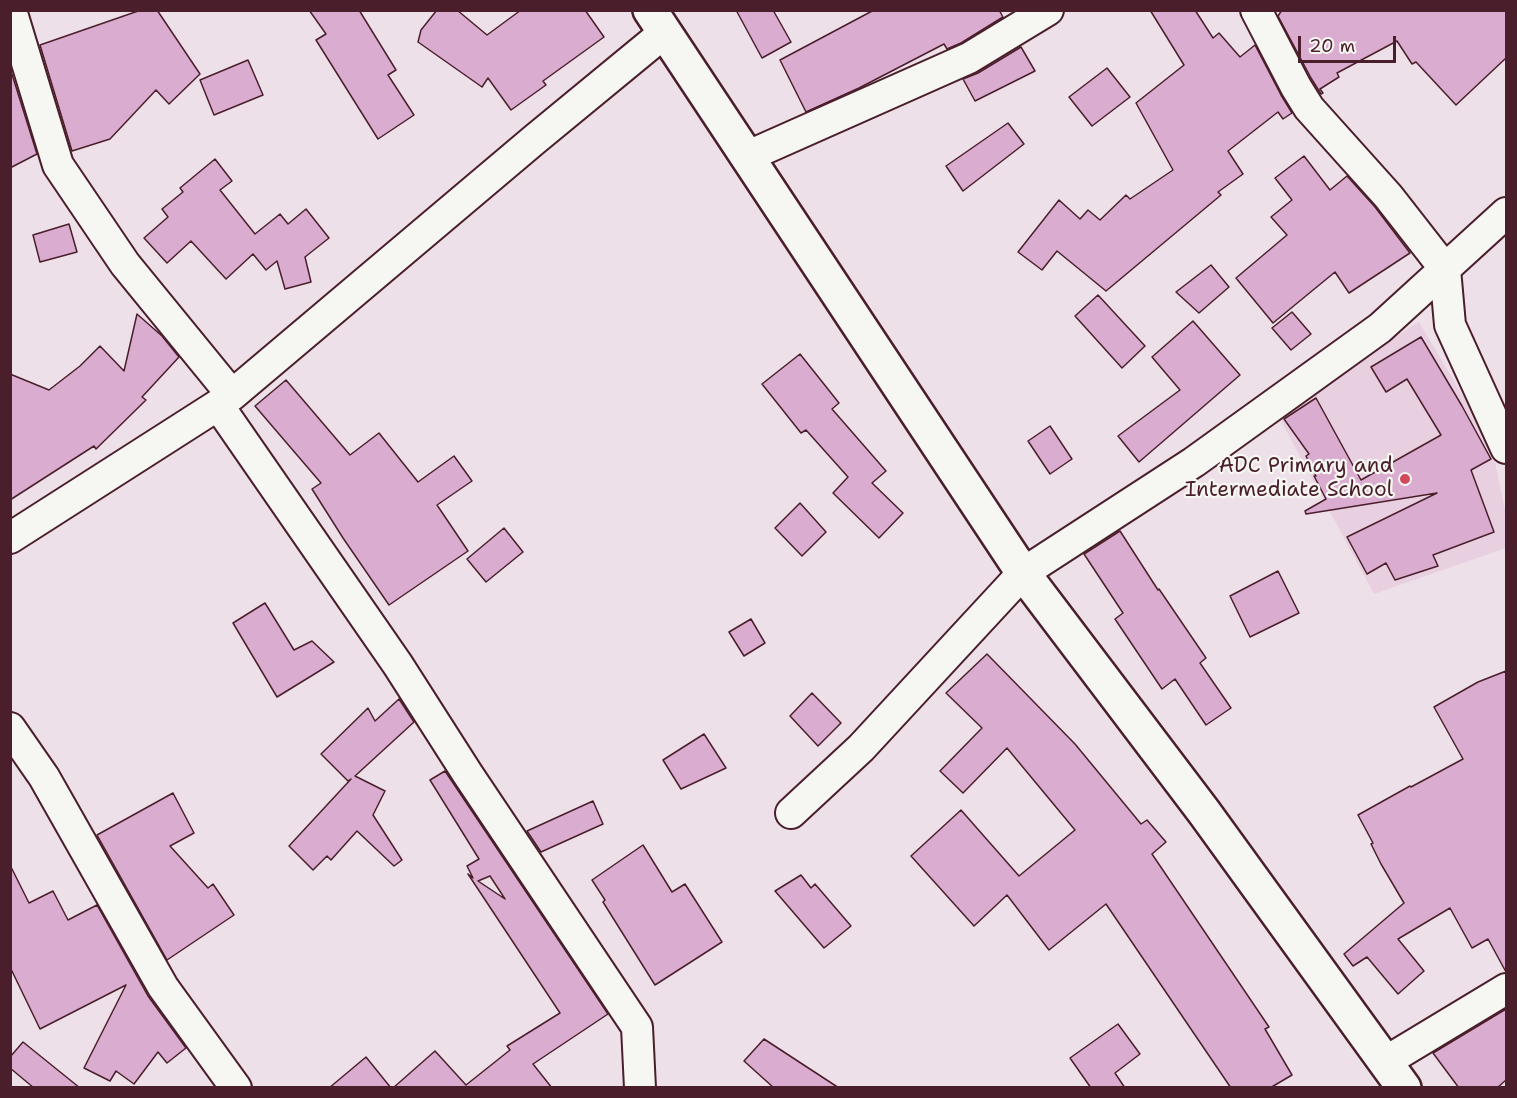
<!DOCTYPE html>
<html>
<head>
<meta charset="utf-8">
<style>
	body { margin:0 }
	#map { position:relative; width:1517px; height:1098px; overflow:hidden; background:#eee0e8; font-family:"Shantell Sans",sans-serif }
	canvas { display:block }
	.frame { position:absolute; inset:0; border:12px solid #4a1f2b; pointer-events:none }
	.scale { position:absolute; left:1298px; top:36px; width:98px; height:27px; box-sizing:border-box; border:3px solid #4a1f2b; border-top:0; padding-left:8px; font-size:18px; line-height:21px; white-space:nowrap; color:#4a1f2b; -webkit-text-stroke:4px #f6f6f2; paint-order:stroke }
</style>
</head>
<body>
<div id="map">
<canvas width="1517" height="1098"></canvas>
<div class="frame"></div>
<div class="scale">20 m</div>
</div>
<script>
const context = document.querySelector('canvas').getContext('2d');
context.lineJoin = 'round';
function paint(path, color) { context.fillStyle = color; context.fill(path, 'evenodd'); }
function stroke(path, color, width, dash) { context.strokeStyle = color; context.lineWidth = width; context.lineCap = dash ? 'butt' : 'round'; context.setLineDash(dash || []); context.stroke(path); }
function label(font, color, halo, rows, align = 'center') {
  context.font = font + ' "Shantell Sans",sans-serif'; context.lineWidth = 4.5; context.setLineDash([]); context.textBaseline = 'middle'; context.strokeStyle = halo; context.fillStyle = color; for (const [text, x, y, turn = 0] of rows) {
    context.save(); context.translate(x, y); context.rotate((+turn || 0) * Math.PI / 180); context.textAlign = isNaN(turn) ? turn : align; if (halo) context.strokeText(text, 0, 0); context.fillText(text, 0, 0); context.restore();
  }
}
const built = new Path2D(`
	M1419,322L1491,443L1506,515V548L1374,594L1275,410Z`);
const building = new Path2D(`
	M141,10H157L200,74L169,104L156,90L110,139L72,151L40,45Z
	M309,10H359L396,70L388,75L414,115L378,139L316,40L326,34Z
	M437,10H457L487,35L521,10H585L604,37L543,81L546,85L511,110L488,78L482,87L418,42L421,30Z
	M736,10H773L791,42L762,58Z
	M874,10H999L1003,17L961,43L947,49L944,44L859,88L806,112L780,60Z
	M1150,10H1195L1213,38L1219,33L1240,57L1255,45L1281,95L1292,113L1283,119L1278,112L1228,151L1243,174L1218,192L1221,195L1106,291L1057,251L1042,270L1018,252L1059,200L1080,219L1088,210L1100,220L1126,195L1130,199L1173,170L1136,103L1184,65Z
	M1282,10H1506V58L1456,105L1416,62L1412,64L1397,41L1337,73L1339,77L1320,89L1323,93L1321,94L1311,78L1278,16Z
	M1021,47L1035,71L975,101L963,79L978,73Z
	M248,60L263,95L214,115L200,80Z
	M10,68L37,154L10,168Z
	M1107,68L1130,97L1092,126L1069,97Z
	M1008,123L1024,144L963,191L946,166Z
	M1304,156L1330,190L1347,176L1375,207L1410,253L1349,293L1335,272L1273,323L1236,278L1287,235L1271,217L1292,200L1275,178Z
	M215,159L232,181L220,190L255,234L280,214L288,224L306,209L329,238L305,257L311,282L285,289L277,261L266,270L253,254L226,279L191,241L167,263L144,238L168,217L162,209L183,192L180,188Z
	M69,224L77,252L40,262L33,235Z
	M1211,265L1229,287L1199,313L1176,292Z
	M1098,295L1145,346L1122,368L1075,316Z
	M1292,312L1311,334L1291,350L1272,328Z
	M137,314L162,336L179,357L142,397L146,400L96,449L94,446L10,500V374L49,390L80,366L100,346L124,371Z
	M1193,321L1240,375L1139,462L1118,436L1180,390L1152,357Z
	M1421,337L1462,406L1491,459L1471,470L1494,532L1433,555L1438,566L1395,580L1386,563L1367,574L1347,537L1437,493L1306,514L1305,511L1326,499L1314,476H1316L1306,456L1309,454L1284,419L1316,398L1361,480L1441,435L1407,379L1386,392L1371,367Z
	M800,354L839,403L832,409L886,471L872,483L903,513L879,538L833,493L848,477L806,430L801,433L762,384Z
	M286,380L350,455L379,433L418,482L454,456L472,481L437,505L468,551L389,605L343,538L312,489L321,483L255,406Z
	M1050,426L1072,459L1050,474L1028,441Z
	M800,503L826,532L802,556L775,528Z
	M504,528L523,552L486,582L467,559Z
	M1120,531L1158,590L1159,589L1206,658L1200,663L1231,708L1206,725L1175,679L1162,689L1115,619L1123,613L1084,554Z
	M1278,571L1299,613L1250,637L1230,596Z
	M265,603L294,650L312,641L334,662L277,697L233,623Z
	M751,619L765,643L744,656L729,632Z
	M987,654L1075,744L1141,824L1147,820L1166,842L1152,854L1269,1027L1265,1029L1292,1075L1270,1088H1231L1106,904L1049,950L1007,895L974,926L911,856L961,810L1019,876L1075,830L1007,748L963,793L940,771L982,728L946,693Z
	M1506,671V972L1488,939L1472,948L1450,908L1398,939L1424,971L1398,994L1367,957L1353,966L1344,954L1404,903L1381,864L1371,844L1373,843L1358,815L1410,786L1411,787L1463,759L1434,707L1478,682Z
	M812,693L841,723L818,746L790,716Z
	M399,699L414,722L355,776L385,791L373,815L402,860L394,866L357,831L331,860L327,856L313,870L289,846L351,779L348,781L321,754L368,708L375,721Z
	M704,734L726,768L681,789L663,760Z
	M445,771L608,1014L533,1064L552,1088H393L435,1051L466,1085L510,1050L507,1046L560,1013L468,874L473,878L467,866L479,859L430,780ZM490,876L505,899L478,881Z
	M173,793L194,833L170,846L208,888L213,884L234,915L167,960L97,835Z
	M593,801L603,824L541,852L527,831Z
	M643,845L672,892L685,884L722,942L655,985L603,902L605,900L592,880Z
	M10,865L29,903L53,891L68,920L97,905L148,996L186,1048L167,1063L158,1052L134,1084L116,1071L110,1081L84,1068L126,985L40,1029L10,967Z
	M801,875L811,888L815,884L851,926L824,948L775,891Z
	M1506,1009V1080L1497,1088H1459L1433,1053Z
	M1118,1024L1140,1054L1115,1073L1125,1088H1091L1070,1058Z
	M764,1039L839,1088H774L744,1061Z
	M23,1042L80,1088H34L10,1068V1057Z
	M366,1057L391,1088H329Z`);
const minor = new Path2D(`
	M11,10L58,165L125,264L232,395
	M1256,10L1296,87L1309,108L1388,196L1445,269L1450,325L1506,448
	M746,157L969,58L1048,10
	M218,405L398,665L467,773L637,1027L640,1088
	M10,538L218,405L232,395L534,140L664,33
	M10,728L44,777L163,987L236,1088
	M791,813L861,748L1023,573L1194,462L1380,328L1506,213
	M1385,1062L1506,989`);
const secondary = new Path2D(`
	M650,10L1023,573L1204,812L1404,1088`);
const markers = [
	[1405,479,6,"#d1495b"]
];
const poiNames = [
	["ADC Primary and",1393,467],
	["Intermediate School",1393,491]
];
paint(built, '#e8d0e0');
paint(building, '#daaccf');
stroke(building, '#4a1f2b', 1.5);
stroke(minor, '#4a1f2b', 34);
stroke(secondary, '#4a1f2b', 38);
stroke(minor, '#f6f6f2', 30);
stroke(secondary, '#f6f6f2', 33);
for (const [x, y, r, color] of markers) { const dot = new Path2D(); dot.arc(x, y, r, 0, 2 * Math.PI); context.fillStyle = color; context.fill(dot); stroke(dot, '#f6f6f2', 2); }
label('21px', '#4a1f2b', '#f6f6f2', poiNames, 'right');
</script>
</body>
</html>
